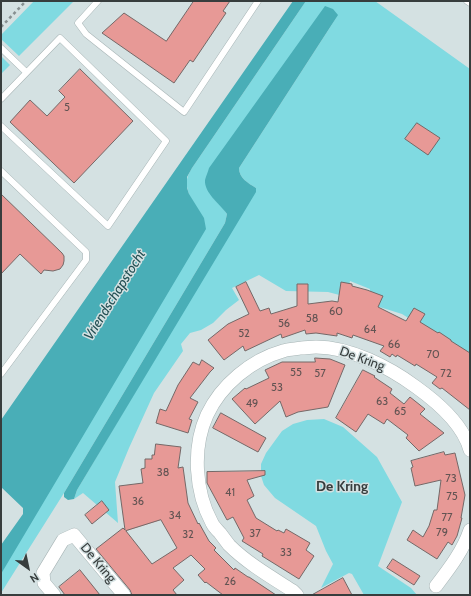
<!DOCTYPE html>
<html>
<head>
<meta charset="utf-8">
<style>
	body { margin:0 }
	#map { position:relative; width:471px; height:596px; overflow:hidden; background:#d4e1e2; font-family:Cabin,sans-serif }
	canvas { display:block }
	.frame { position:absolute; inset:0; border:2px solid #373d3d; pointer-events:none }
	.north { position:absolute; left:8px; top:548px; width:40px; height:40px; -webkit-text-stroke:3px #d4e1e2; paint-order:stroke; rotate:147deg; font-size:11px; font-weight:700; line-height:16px; text-align:center; color:#373d3d }
	.north::after { content:''; display:block; margin:auto; width:14px; height:18px; background:#373d3d; clip-path:polygon(50% 0,100% 100%,50% 72%,0 100%) }
</style>
</head>
<body>
<div id="map">
<canvas width="471" height="596"></canvas>
<div class="frame"></div>
<div class="north">N</div>
</div>
<script>
const context = document.querySelector('canvas').getContext('2d');
context.lineJoin = 'round';
function paint(path, color) { context.fillStyle = color; context.fill(path, 'evenodd'); }
function stroke(path, color, width, dash) { context.strokeStyle = color; context.lineWidth = width; context.lineCap = dash ? 'butt' : 'round'; context.setLineDash(dash || []); context.stroke(path); }
function label(font, color, halo, rows, align = 'center') {
  context.font = font + ' Cabin,sans-serif'; context.lineWidth = 3; context.setLineDash([]); context.textBaseline = 'middle'; context.strokeStyle = halo; context.fillStyle = color; for (const [text, x, y, turn = 0] of rows) {
    context.save(); context.translate(x, y); context.rotate((+turn || 0) * Math.PI / 180); context.textAlign = isNaN(turn) ? turn : align; if (halo) context.strokeText(text, 0, 0); context.fillText(text, 0, 0); context.restore();
  }
}
const green = new Path2D(`
	M34,1H74L19,56L1,39V35Z
	M306,1H375L470,69V352L465,359L418,324L402,314L370,304V289L350,281L347,297L328,292L286,291L259,275L232,288L239,300L226,310L213,323L201,330L190,333L181,344L183,351L154,393L129,448L115,482L118,523L83,493L74,499L77,490L256,188C248,183 239,178 239,168L338,15L213,198L222,207L227,214L225,223L64,493L1,593V574L189,194C185,183 186,178 192,168Z
	M1,56L10,65L1,74Z
	M324,419L343,427L377,457L402,502L378,566L411,588L417,595H364L352,574L349,573L321,588L333,564L326,551L316,526L275,498L264,485L261,476V464L266,453L282,431L293,424L307,420Z`);
const water = new Path2D(`
	M293,1H306L192,168L187,177V188L189,194L204,218L206,229L1,574V545L23,514V508L1,487V420Z
	M325,6L333,9L338,15L239,168C239,178 248,183 256,188V192L77,490L74,499L68,500L64,497V493L225,223L227,214C220,204 204,193 205,180C206,176 208,172 209,168Z`);
const building = new Path2D(`
	M194,1H230L223,11L226,13L193,62L190,60L174,83L102,33L124,13L166,41Z
	M80,69L133,121L74,183L10,122L30,100L47,116L65,97L59,91Z
	M417,123L440,138L428,155L405,139Z
	M1,194L62,253L64,256V261L63,265L60,269L53,271L44,270L41,274L20,254L1,274Z
	M246,282L260,311L269,308L271,314L297,306V284H308V304L332,301L338,302L341,282L352,284V286L367,290L383,296L378,307L406,321L414,308L425,314L420,322L438,333L439,332L451,340V341L470,353V410L442,388L440,389L432,383L437,377L416,364L415,366L397,355L396,357L392,354L390,357L380,351L384,346L353,335L352,338L337,333V336L316,333L306,334L305,330L282,338L281,334L245,351L243,346L224,360L208,340L228,324L249,314L236,287Z
	M315,358L330,359L345,365L328,407L298,412L286,417L280,401L255,424L232,399L245,388L246,389L269,378L265,370L282,362H315Z
	M202,360L214,368L210,372L190,398L198,402L189,419L192,420L188,433L156,423L160,409L166,411L178,385L193,362L199,365Z
	M363,370L375,376L374,377L392,389L390,393L404,404L410,397L425,409L420,414L444,433L419,451L406,438L408,435L387,419L384,424L368,414L356,432L336,418Z
	M221,413L266,438L258,452L213,428Z
	M156,444L181,447L178,468L183,467L188,503L198,524L199,523L209,541L216,548L214,550L234,570L235,568L248,577H249L276,595H223L206,582L205,583L198,575L205,569L191,555L173,568L184,580L173,590L177,595H132L130,590L96,549L123,528L125,530L119,486L143,483L141,469L145,468V459H152V455H154ZM161,520L177,548L152,564L126,531Z
	M444,452L445,455L455,453L465,495L461,518H462L457,536L452,545L448,542L437,559L407,540L413,530L423,537L429,526L434,510H437L441,480L415,486L411,468L413,467L411,461Z
	M265,471V475L247,480L254,496L247,500L256,518L277,531L278,530L284,533L286,529L310,543L306,550L314,556L299,579L262,556L263,554L242,541L244,538L233,517L227,520L207,483V472Z
	M102,501L109,510L92,524L85,515Z
	M393,559L420,576L414,585L387,568Z
	M80,570L100,595H65L59,587Z
	M343,578L352,595H312Z`);
const path = new Path2D(`
	M1,27L26,1`);
const service = new Path2D(`
	M98,1L78,23L86,34L184,112L258,1
	M467,1L470,3
	M1,48L26,72
	M1,99L60,38L166,141L108,226L1,126
	M1,171L86,252V260L1,374`);
const minor = new Path2D(`
	M436,586C449,569 463,551 470,530
	M54,595L44,583L43,573L63,540L74,535L124,595
	M297,595L293,591C271,577 247,563 229,545C226,541 223,537 220,533C217,530 214,527 212,523C195,492 192,448 207,415C221,385 251,360 283,351C289,349 296,349 301,348C306,348 311,347 316,347C350,347 389,367 416,387C437,402 463,424 470,450`);
const numberNames = [
	["5",67,108],
	["60",336,312],
	["58",312,319],
	["56",284,324],
	["64",370,330],
	["52",244,334],
	["66",394,345],
	["70",433,355],
	["55",296,373],
	["57",320,374],
	["72",446,374],
	["53",277,388],
	["63",382,402],
	["49",252,404],
	["65",400,412],
	["38",163,473],
	["73",451,479],
	["41",230,493],
	["75",452,497],
	["36",138,502],
	["34",175,516],
	["77",447,518],
	["79",442,533],
	["37",255,534],
	["32",188,535],
	["33",286,553],
	["26",230,582]
];
const streetNames = [
	["De Kring",362,359,20],
	["De Kring",98,563,50]
];
const waterNames = [
	["Vriendschapstocht",115,295,-58]
];
const neighbourhoodNames = [
	["De Kring",342,487]
];
paint(green, '#80dae1');
paint(water, '#49aeb7');
paint(building, '#e79996');
stroke(building, '#746867', 1);
stroke(service, '#a7b4b5', 7);
stroke(minor, '#a7b4b5', 14);
stroke(path, '#879091', 2.5, [3, 3]);
stroke(service, '#fff', 6);
stroke(minor, '#fff', 13);
label('11px', '#635453', null, numberNames);
label('13px', '#373d3d', '#d4e1e2', streetNames);
label('italic 14px', '#245054', '#d4e1e2', waterNames);
label('bold 14px', '#373d3d', '#d4e1e2', neighbourhoodNames);
</script>
</body>
</html>
